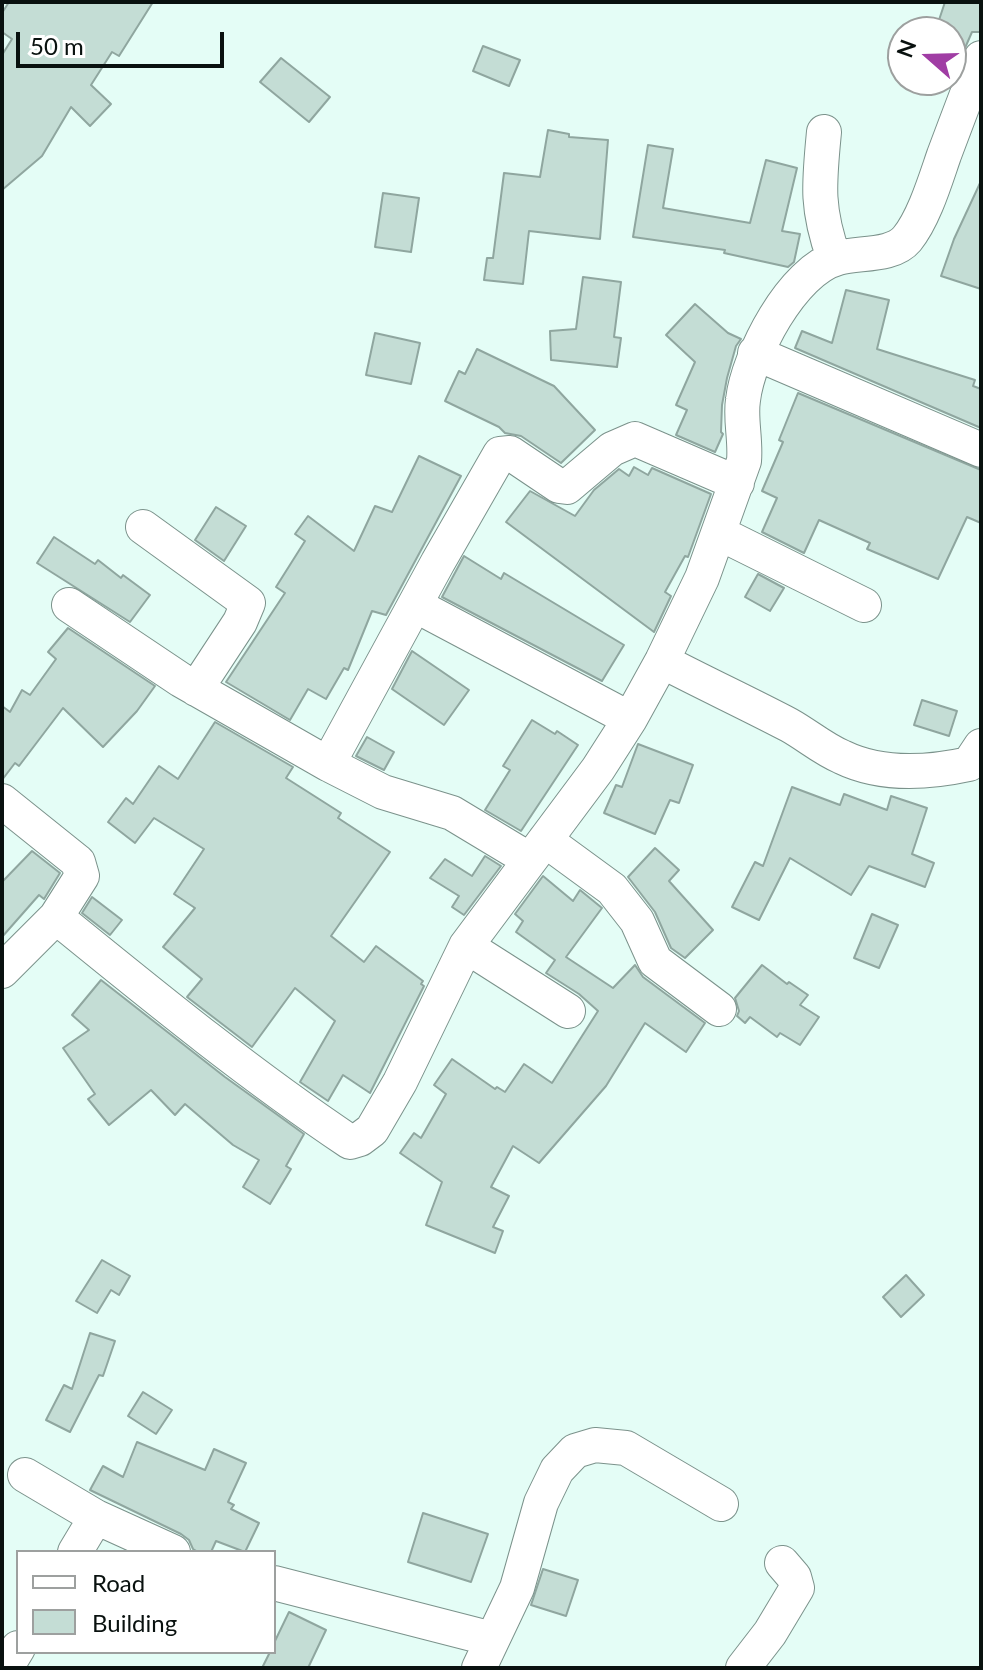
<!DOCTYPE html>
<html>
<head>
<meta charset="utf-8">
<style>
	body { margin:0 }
	#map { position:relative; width:983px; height:1670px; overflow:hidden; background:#e4fdf6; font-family:Lato,sans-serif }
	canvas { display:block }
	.frame { position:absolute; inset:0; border:4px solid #09110f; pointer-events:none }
	.legend { position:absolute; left:16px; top:1550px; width:260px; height:104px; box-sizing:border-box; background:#fff; border:2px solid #9da09f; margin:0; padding:10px 14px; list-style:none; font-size:24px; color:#09110f }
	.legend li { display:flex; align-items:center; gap:16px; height:40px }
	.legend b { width:40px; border:2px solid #9da09f }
	.north { position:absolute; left:887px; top:16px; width:80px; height:80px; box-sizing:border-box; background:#fff; border:2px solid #9da09f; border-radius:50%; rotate:290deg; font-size:22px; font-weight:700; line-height:32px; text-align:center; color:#09110f }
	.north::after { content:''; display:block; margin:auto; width:28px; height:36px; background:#a03da4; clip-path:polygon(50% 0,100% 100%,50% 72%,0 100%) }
	.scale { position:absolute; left:16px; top:32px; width:208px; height:36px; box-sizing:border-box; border:4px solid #09110f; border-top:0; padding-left:10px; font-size:24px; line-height:28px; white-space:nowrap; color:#09110f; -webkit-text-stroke:6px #fff; paint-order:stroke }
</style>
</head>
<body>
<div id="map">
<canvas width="983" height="1670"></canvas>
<div class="frame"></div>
<ul class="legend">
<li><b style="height:10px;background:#fff"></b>Road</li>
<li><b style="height:22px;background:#c4ddd5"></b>Building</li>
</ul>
<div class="north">N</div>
<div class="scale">50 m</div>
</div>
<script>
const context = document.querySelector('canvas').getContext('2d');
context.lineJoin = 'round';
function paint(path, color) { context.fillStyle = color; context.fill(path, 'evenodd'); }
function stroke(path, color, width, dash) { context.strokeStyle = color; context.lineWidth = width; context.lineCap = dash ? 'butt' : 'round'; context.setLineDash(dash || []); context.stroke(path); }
const building = new Path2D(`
	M9,2H153L119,56L112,52L91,85L111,104L90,126L71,107L42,156L2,190V55L12,39L2,32V13Z
	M945,2H981V32H972L951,80V32H935Z
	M483,46L520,60L509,86L473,71Z
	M281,58L330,97L309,122L260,82Z
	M548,130L569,134V137L608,140L600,239L529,231L523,284L484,280L487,258H493L504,173L540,177Z
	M648,145L673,149L663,208L750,223L766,160L797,168L782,231L800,234L794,262L788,267L724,253L725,250L633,237Z
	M981,181V289L941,276L954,239Z
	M383,193L419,198L411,252L375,247Z
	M583,277L621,282L614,337L621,338L617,367L551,360L550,331L576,329Z
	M846,290L889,300L877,349L975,380L973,386L981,389V428L795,348L802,331L832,343Z
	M695,304L728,333L741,339L736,346L727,378L722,405L721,432L723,434L715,452L676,435L687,410L676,405L695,362L666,335Z
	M375,333L420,343L411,384L366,375Z
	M477,349L554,386L595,430L561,463L521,436L505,433L499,427L445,401L459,371L465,374Z
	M798,393L981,470V523L967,517L938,579L867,549L870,543L819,520L804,553L762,532L777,498L762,491L783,442L779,440Z
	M419,456L461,476L386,615L372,611L348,670L344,668L326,699L308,689L290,720L226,682L285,593L276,587L305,541L295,534L308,516L354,551L375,506L392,512Z
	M634,467L648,475L652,468L711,494L688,557L685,556L665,592L671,596L654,632L506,522L530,491L575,516L594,490L619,469L629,476Z
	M216,507L246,526L224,561L195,540Z
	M54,537L95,564L98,560L121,578L123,575L150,595L130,622L37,563Z
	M464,556L501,579L504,573L624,645L602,681L442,597Z
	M758,574L784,588L770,611L745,597Z
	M68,628L155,686L137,711L103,747L63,708L19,766L15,763L2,780V706L10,712L22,690L30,695L56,659L48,652Z
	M412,651L469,690L444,725L392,689Z
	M922,700L957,711L949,736L914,725Z
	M532,720L555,734L557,731L578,745L521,831L485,810L510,770L503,766Z
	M215,722L293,767L286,778L341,813L338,818L390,852L331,936L364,962L376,946L423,981L421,984L424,986L370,1093L343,1075L328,1101L300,1082L335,1021L295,988L252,1047L187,997L202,979L163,947L195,908L174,894L204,849L154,818L135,843L108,822L126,798L133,804L159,766L178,779Z
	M367,737L394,752L384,770L356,756Z
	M638,744L693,765L679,803L670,800L655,834L604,813L616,785L622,787Z
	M792,787L840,805L844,794L887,810L891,796L927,808L912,854L934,863L925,887L869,866L851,895L790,858L759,920L732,907L755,862L763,866Z
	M655,848L679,870L669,881L713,930L685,958L671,948L655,912L628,877Z
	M32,851L60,873L44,899L39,895L2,937V882Z
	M485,856L501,866L464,915L452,907L459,896L430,878L445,859L472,876Z
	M543,876L573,901L580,890L602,908L566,957L613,988L635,965L643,977L705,1023L686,1052L645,1023L606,1086L539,1163L513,1146L491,1187L509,1196L493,1227L503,1231L495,1253L426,1225L442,1182L400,1153L414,1133L421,1138L446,1094L434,1085L452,1059L495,1089L497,1087L505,1092L524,1064L552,1083L598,1011L579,994L546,973L555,960L516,932L523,921L515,914Z
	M92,897L122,920L110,935L82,913Z
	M872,914L898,925L879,968L854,958Z
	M762,965L787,984L789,982L808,995L800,1005L819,1017L800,1045L780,1033L777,1037L750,1017L745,1023L737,1016L739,1011L735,998Z
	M101,980L225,1077L304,1134L286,1166L291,1169L270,1204L243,1187L259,1160L233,1145L185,1104L175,1115L151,1090L109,1125L88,1099L95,1094L63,1048L89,1030L72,1015Z
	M102,1260L130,1276L119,1295L111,1290L97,1313L76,1301Z
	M906,1275L924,1295L901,1317L883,1297Z
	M90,1333L115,1341L103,1376L99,1375L70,1432L46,1420L64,1385L72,1389Z
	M143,1392L172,1410L156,1434L128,1416Z
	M137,1442L205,1470L214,1449L246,1463L228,1502L234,1505L231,1509L259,1523L245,1552L216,1541L211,1552H198L193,1549L189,1540L181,1534L90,1490L103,1466L123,1477Z
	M423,1513L488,1534L471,1582L408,1562Z
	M543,1569L578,1580L566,1616L531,1605Z
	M289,1612L326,1630L308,1668H262L270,1652H274V1643Z`);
const street = new Path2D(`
	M824,132C819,184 816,208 834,258
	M755,353L981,450
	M143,527L248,603L240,622L196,689
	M719,533L864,605
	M69,605L181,680L328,764L438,562L500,454L510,453L559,486L567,487L612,449L635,439L737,483
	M415,605L630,719
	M662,661C704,683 747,703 789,725C807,735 823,749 842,757C881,776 928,773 969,764L981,746
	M328,764L383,792L452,813L530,860
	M2,801L78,862L82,876L56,917C152,995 247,1073 350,1142L360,1139L372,1130L400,1082L466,946L598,769L630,719L662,661L702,578L744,461C746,440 740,419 743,400C748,356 792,270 838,258C858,252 892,257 907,239C924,218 935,181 944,155C956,123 968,91 981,58
	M545,840L612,889L637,921L655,961L719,1009
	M466,946L568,1011
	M2,971L56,917
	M25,1475L96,1517L75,1552
	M96,1517L173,1552
	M274,1583L492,1639
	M6,1668L18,1648
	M479,1668L517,1588L541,1503L557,1470L575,1451L595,1445L626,1448L721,1504
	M743,1668L770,1633L797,1588L794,1577L782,1563`);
paint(building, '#c4ddd5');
stroke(building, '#8fa69f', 2);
stroke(street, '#7b928b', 36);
stroke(street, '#fff', 34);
</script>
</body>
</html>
